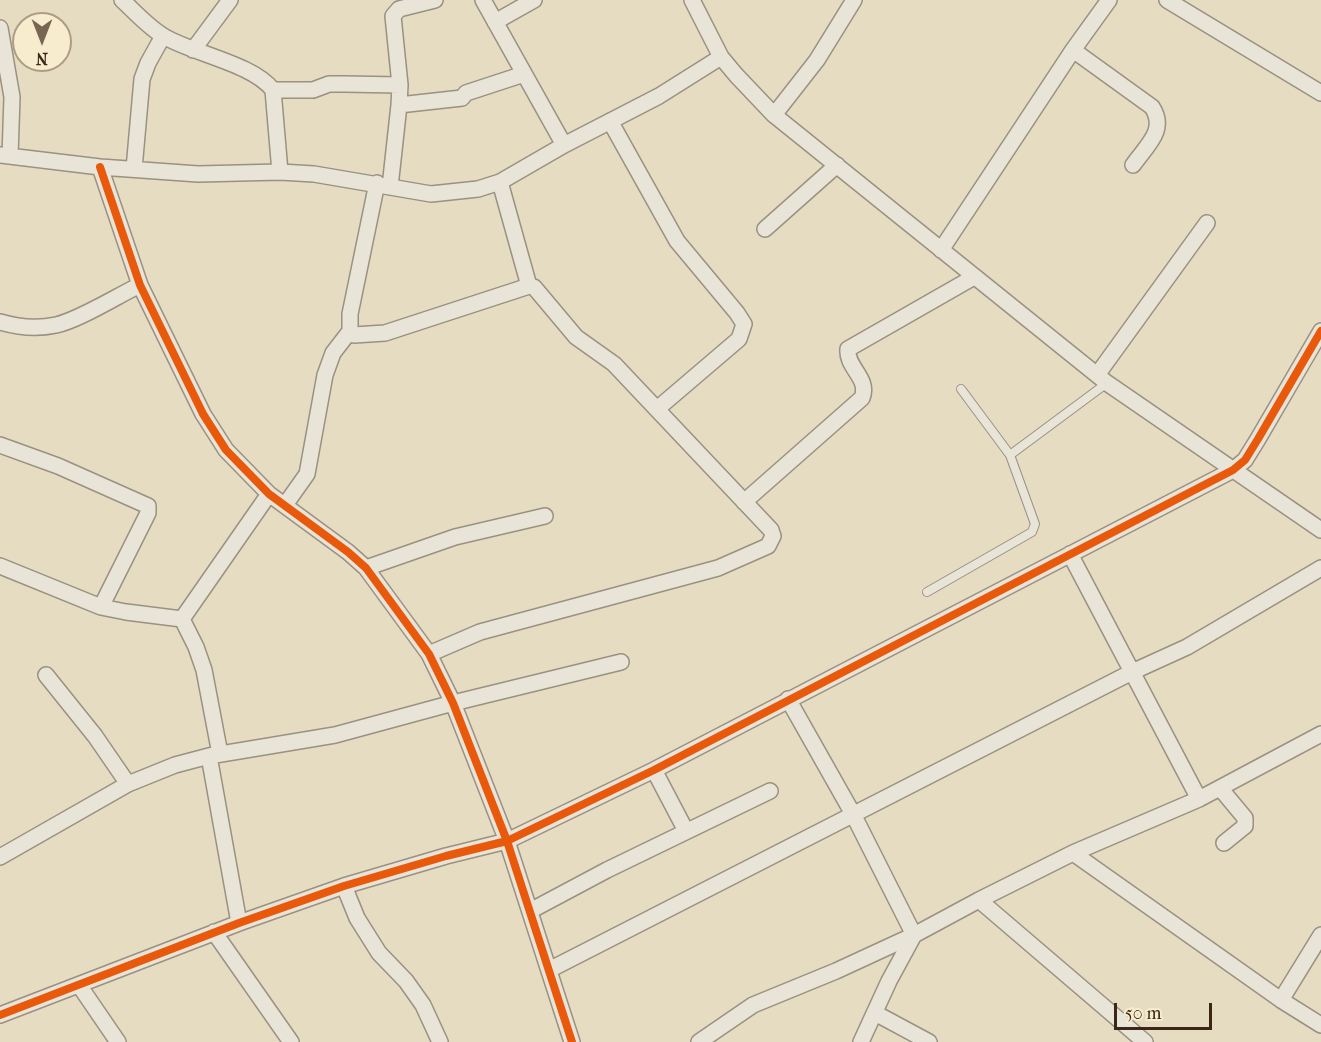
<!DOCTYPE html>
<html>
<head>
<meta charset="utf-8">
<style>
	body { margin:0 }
	#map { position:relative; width:1321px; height:1042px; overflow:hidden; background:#e5dcc2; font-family:"IM FELL French Canon",serif }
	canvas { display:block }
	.north { position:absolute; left:12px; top:12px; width:60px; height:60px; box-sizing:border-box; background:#f8ecce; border:2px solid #ad9d84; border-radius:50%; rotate:180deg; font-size:16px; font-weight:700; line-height:24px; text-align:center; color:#3d2616 }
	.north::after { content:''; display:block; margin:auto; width:21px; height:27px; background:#786652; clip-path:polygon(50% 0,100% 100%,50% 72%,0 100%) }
	.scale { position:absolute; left:1114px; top:1003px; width:98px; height:27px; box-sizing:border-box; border:3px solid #3d2616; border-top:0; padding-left:8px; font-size:18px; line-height:21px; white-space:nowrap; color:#3d2616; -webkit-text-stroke:4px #f8ecce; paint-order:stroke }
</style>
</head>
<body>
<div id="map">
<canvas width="1321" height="1042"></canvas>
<div class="north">N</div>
<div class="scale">50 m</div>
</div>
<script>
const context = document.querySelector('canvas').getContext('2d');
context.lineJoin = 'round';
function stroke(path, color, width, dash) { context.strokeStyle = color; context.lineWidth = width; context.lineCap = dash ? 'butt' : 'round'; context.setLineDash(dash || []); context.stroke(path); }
const service = new Path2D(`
	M1010,455L1107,383
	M927,592L1032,532L1035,524L1010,455L961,389`);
const minor = new Path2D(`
	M122,0C135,12 149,28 165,37C195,54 253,64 273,90L280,172
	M483,0L564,145
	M692,0L721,57L736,75L774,115L1107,383L1321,530
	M1167,0L1321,93
	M495,22L534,0
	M0,28L12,97L10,156
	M193,50L230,0
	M1073,50L1152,107C1167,130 1147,145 1133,165
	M273,90H313L329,84H344L400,85
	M399,105L462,98L466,93L524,74
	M774,115L817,60L854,0
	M610,121L677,241L737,313L744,324L739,339L657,409
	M0,155L100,167L198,174L280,172L314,174L431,194L478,189L500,182L564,145L659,96L721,57
	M100,167L140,285L203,414L226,450L269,494L348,552L366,568L429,654L453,703L507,841L572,1042
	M134,169L142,79L148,63L163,36
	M377,183L350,314V331L354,335L385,333L529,286
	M390,187L399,105L400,85L393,16L399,9L435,0
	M765,229L837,165
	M941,250L1073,50L1109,0
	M0,322C17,327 38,329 56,325C79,320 117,296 140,285
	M1097,375L1207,223
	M0,445L58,466L148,506V513L101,607
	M744,502L862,398C870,378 846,368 848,349L974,277
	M285,505L307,474L325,375L333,353L350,331
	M1070,554L1199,799
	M0,566L101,607L126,612L182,619
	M366,568L455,537L545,516
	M182,619L269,494
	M182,619L196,647L204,670L220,754
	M429,654L480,632L718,568L768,546L773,536L771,530L614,364L576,337L534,287L529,286L500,182
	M46,675L95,736L128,784
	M209,756L239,923
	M654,770L686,831
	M1220,788L1245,818V826L1224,843
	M1073,853L1281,1000L1321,1025
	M0,857L128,784L175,765L209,756L335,735L453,703L621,662
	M344,886L357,918L379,953L406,981L423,1005L440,1042
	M979,900L1145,1042
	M530,911L607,870L770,791
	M214,932L291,1042
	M549,970L1132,672L1187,647L1321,568
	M79,985L118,1042
	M1281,1000L1321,935
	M875,1013L929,1042
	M0,1015L239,923L344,886L446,856L507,841L654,770L1233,470L1245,460L1258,439L1321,331
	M699,1042L753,1005L836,971L914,935L853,814L788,699
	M861,1042L889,981L914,935L979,900L1073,853L1199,799L1321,734`);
const cycleway = new Path2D(`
	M100,167L140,285L203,414L226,450L269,494L348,552L366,568L429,654L453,703L507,841L572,1042
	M0,1015L239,923L344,886L446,856L507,841L654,770L1233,470L1245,460L1258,439L1321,331`);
stroke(service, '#9a9181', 10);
stroke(minor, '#9a9181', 18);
stroke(service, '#e9e4d8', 8);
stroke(minor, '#e9e4d8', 15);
stroke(cycleway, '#e8590c', 8);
</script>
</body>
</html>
